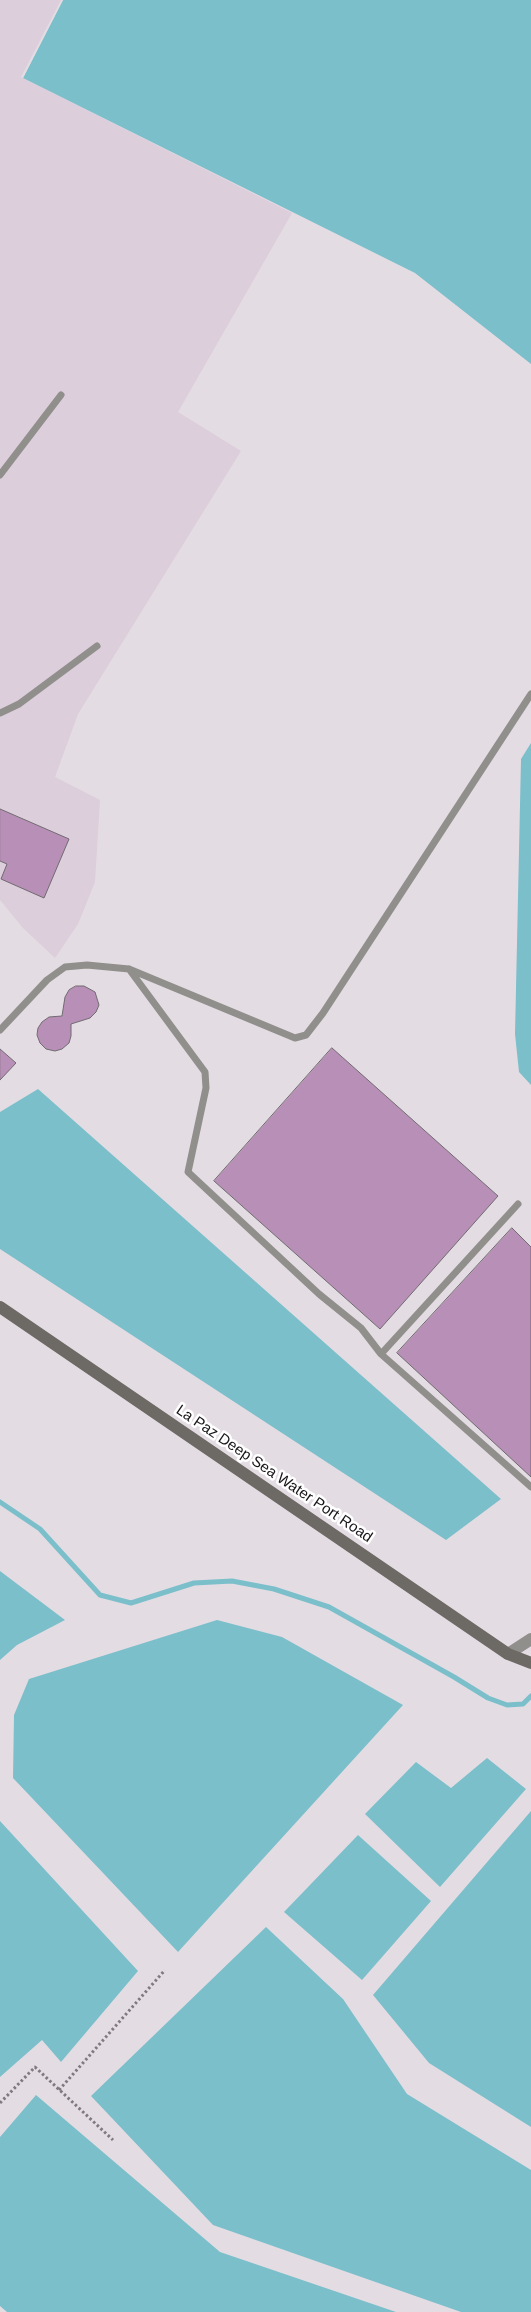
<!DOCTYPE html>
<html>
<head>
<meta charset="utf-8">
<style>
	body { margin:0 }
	canvas { display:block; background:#e3dce3 }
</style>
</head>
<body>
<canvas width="531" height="2312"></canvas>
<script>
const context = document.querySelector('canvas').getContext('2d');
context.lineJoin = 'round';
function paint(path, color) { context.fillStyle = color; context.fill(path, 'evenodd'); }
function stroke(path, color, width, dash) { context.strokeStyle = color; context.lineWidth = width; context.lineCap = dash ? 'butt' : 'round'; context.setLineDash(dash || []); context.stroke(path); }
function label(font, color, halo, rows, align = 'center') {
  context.font = font + ' Arial,sans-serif'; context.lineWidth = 5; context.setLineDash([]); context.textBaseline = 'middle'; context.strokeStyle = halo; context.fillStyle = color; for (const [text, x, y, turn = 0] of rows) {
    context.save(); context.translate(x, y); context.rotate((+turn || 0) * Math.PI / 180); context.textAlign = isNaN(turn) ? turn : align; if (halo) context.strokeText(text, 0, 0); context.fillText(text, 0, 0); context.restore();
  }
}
const built = new Path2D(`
	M0,0H63L23,78L292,213L178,412L241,451L78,714L55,777L100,800L95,882L78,924L55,958L23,928L0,900Z`);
const water = new Path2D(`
	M63,0H531V364L415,273L23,78Z
	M531,743V1085L519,1072L515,1034L521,759Z
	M38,1089L501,1499L446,1540L0,1249V1112Z
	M0,1571L65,1620L17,1645L0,1660Z
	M217,1620L282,1637L403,1705L178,1952L13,1778L14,1715L29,1679Z
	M487,1758L526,1789L440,1887L365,1814L416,1762L451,1788Z
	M531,1811V2127L429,2063L373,1995Z
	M0,1821L138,1971L61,2062L42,2040L0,2077Z
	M358,1835L431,1901L362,1980L284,1912Z
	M266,1927L343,1999L407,2094L531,2170V2312H461L213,2225L91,2096Z
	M36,2095L220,2252L396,2312H7L0,2306V2137Z`);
const pier = new Path2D(`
	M61,0H63L23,78L21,77Z`);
const stream = new Path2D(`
	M0,1502L40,1529L100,1595L131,1603L194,1583L232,1581L274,1589L329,1607L454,1677L488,1698L507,1705L523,1704L531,1696`);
const building = new Path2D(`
	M0,809L69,839L44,898L1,879L7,864L0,861Z
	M76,986H84L95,992L99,1005L96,1012L90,1018L71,1024V1036L69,1043L62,1049L55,1051L46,1049L40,1043L37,1035L38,1028L42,1022L49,1017L62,1016L65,997L69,990Z
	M332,1048L498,1196L380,1329L214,1181Z
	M0,1049L16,1063L0,1080Z
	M512,1228L531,1247V1477L397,1353Z`);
const path = new Path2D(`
	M59,2090L165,1970
	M0,2103L35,2067L113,2140`);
const service = new Path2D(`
	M0,475L61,395
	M0,713L19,704L97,646
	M129,969L205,1072L206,1088L188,1172L319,1294L361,1328L381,1354L531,1487
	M0,1030L47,980L65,967L87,965L129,969L295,1038L306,1035L323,1013L531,694
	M381,1354L518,1204`);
const minor = new Path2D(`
	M508,1654L531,1639`);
const secondary = new Path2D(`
	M0,1307L508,1654L531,1663`);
const streetNames = [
	["La Paz Deep Sea Water Port Road",274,1474,34]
];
paint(built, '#dccedb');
paint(water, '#7bbfcb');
paint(pier, '#e3dce3');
stroke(stream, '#7bbfcb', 5);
paint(building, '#b890b7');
stroke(building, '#716b71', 1);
stroke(path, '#7f7a7f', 3, [2.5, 2.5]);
stroke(service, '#918f8c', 7);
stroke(minor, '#918f8c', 12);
stroke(secondary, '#6d6964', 12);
label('15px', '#181518', '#fff', streetNames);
</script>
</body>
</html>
